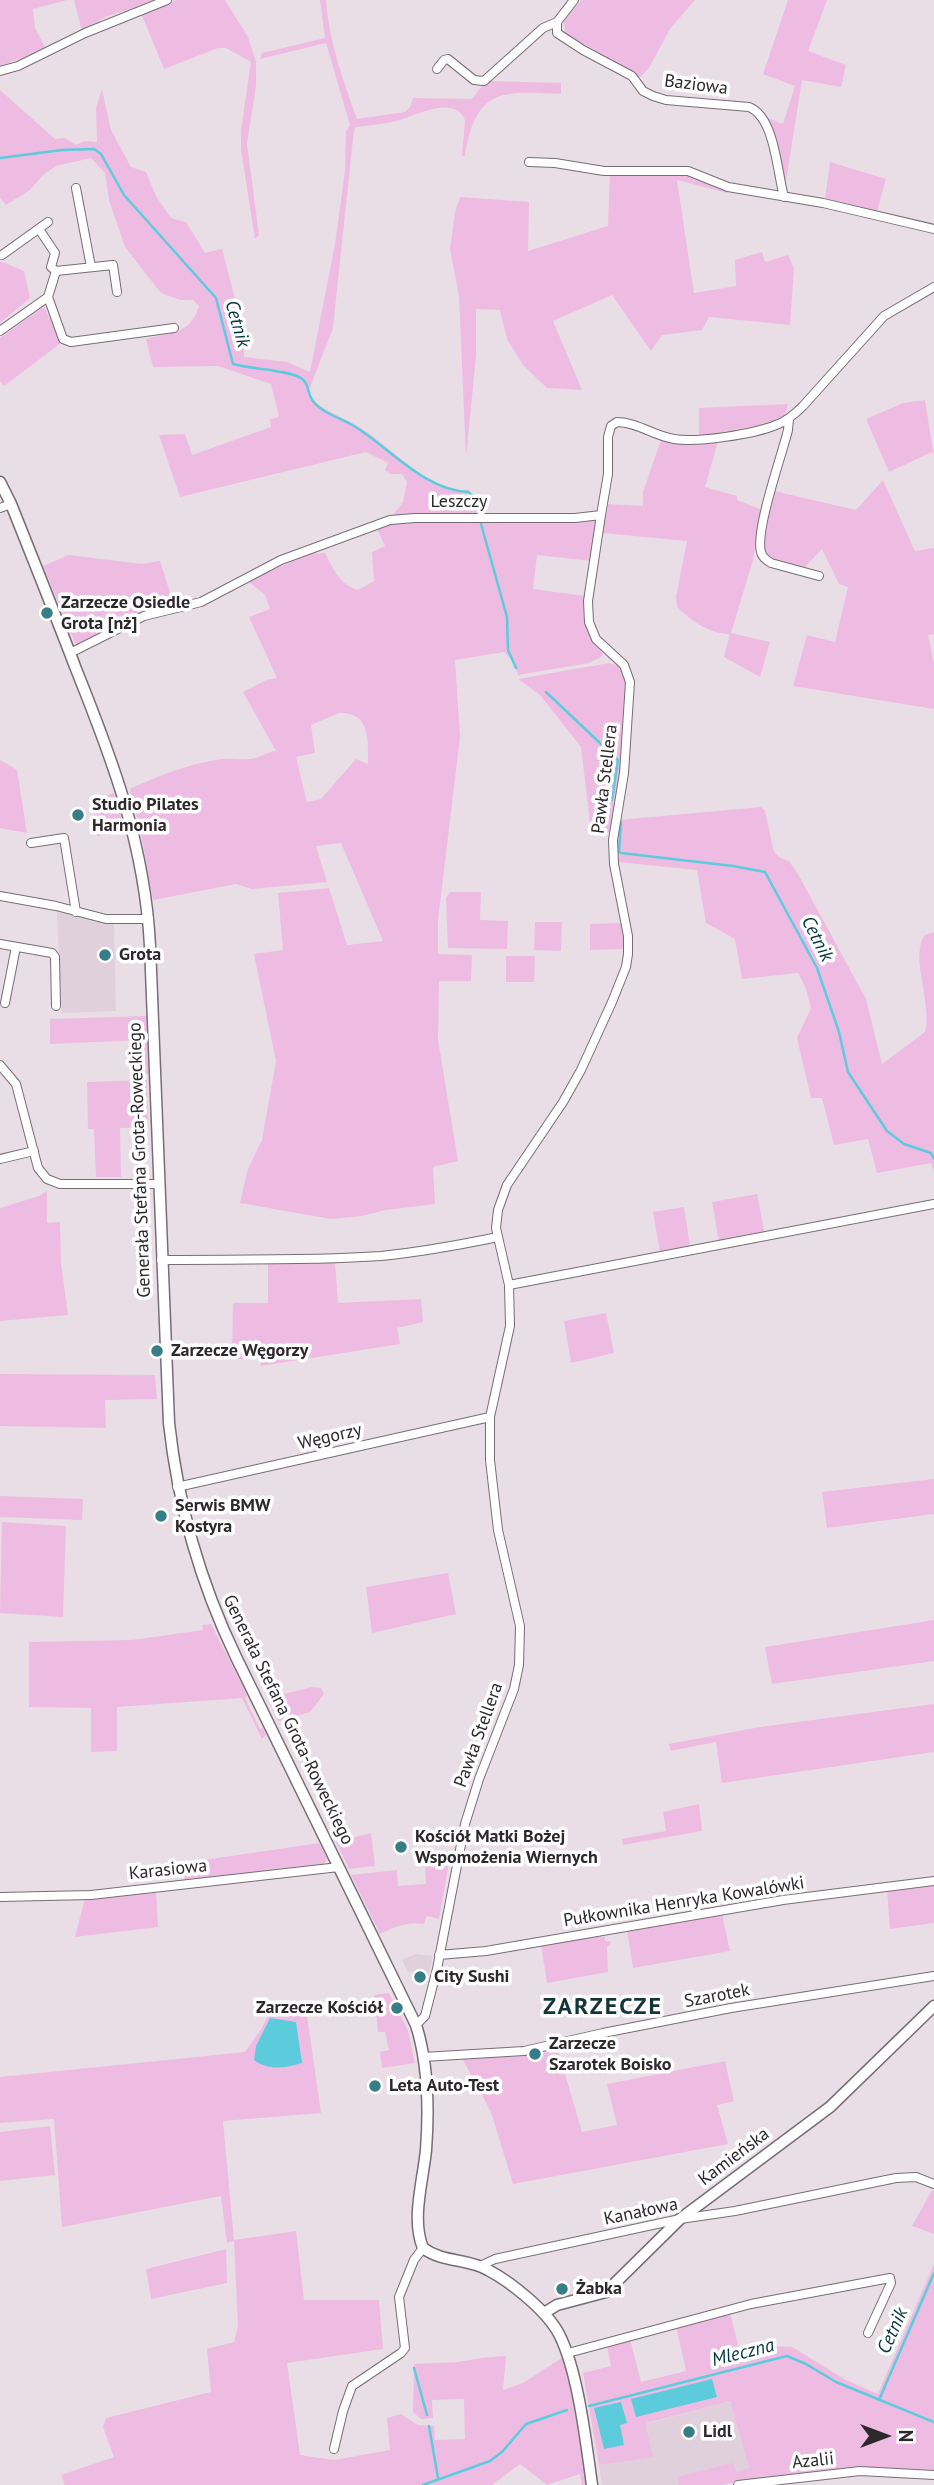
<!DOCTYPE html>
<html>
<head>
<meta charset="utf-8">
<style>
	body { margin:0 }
	#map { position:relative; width:934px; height:2485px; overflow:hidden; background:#e9dee6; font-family:"PT Sans",sans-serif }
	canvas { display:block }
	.north { position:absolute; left:850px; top:2401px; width:70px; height:70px; -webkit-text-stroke:5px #fff; paint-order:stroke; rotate:90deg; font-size:19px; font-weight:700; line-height:28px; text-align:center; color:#2c282b }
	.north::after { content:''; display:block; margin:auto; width:24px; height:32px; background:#2c282b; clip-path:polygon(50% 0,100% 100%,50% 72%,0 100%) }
</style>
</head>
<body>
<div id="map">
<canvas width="934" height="2485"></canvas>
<div class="north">N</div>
</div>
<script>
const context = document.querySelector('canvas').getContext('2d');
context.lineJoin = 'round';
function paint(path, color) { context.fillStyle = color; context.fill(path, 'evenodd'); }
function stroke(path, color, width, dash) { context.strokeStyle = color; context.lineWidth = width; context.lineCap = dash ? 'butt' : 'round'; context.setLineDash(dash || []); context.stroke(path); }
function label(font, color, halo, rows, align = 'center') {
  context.font = font + ' "PT Sans",sans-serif'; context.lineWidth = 7; context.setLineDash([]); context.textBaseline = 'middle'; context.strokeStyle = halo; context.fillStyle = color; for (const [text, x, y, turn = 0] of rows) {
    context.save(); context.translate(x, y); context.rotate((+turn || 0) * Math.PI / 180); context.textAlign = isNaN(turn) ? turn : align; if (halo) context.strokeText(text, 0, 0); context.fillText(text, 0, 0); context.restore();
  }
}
const built = new Path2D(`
	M57,912L114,923L116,1011L62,1013Z
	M415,1954L433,1956L428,1976L417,1981L412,1971L408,1972L402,1960Z
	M730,2401L752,2479L722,2485H602L599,2465L638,2456L631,2428Z`);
const green = new Path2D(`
	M0,0H67L33,9L35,28L46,49L0,66Z
	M74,0H156L157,1L105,17L82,31Z
	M177,0H225L248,37L256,62V86L247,144L259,235L255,239L241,150V130L251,62L226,48H218L164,69L141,13Z
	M320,0H326C329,42 343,80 357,119L405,112L410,107L413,98L472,99L484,83L490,81L561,83V94C501,91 476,88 465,156H462L465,120C454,94 415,116 397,121C384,124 370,125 357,127L354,129L333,328L309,390L311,400C327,411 343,418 359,427C388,444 433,496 469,490L478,515H393L403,502L407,482L402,474H390L385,470L388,463L366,452L180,497L159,435L185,434L192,455L271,427L270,419L279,417L271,384L218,366L153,367L146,339C171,332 191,334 199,306L193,300H180L161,293L125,247L109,200L105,173L91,158L56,166L43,175L30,190L6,205L0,198V90L55,139L65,138L76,145L85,141L97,142L96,108L102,89L111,130L131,167L146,172L156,196L171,218L186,222L205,253L222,249L244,333V357L287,362L310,372L335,244L345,171L346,131L350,125L326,43L260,59L262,53L325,38Z
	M581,0H695L670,29L649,68L640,77L565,33L564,21Z
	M788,0H827L808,51L846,65L841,87L802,80L785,187L768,118L783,124L795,86L763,74Z
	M830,162L886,179L877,211L825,199Z
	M679,171L728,189L727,193L677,180L694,293L736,286L735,260L762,252L765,262L788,255L794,268L790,325L709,317L702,330L662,335L651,351L612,295L553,321L582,390L547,388L523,365L507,339L500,310L476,309V356L466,457L459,296L450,249L455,212L460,197L529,202L528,251L608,226L610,174Z
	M0,261L24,271L30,298L0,323Z
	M44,306L61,343L4,386L0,381V338Z
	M925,400L934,456L932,452L889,472L866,419L903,403Z
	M788,404L785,415L768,424L699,436V408Z
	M661,440L718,441L705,487L737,496V500L762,510L753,560L731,633L770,642L760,677L724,657L730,634C708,633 693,622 677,607L676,597L687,541L603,533L608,504L643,506V492Z
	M883,480L915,551L934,548V634L928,635L934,664V709L793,686L807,635L835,642L848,587L839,584L822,549L804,568L773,561L766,556L763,547L774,491L856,510Z
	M591,519L596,522L591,561L537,555L533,589L585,596L590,635L603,654L601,657L589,663L518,675L515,663L504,652L455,660L460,737L438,920V954L472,955L471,981H439L438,1040L458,1161L433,1167L435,1204L386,1210L362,1216L331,1219L240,1203L248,1169L262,1140L276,1061L254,954L283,950L278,893L329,888L347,945L383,941L341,843L316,846L327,882L252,889L236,884L153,900L141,833L130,792L131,788C160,776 190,763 222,759C232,758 245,761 255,758C263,756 267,752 276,751L243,692L266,680L277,678L249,617L270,609L265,595L248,581L309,554L325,553C334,570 339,584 358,590L374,581L372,552L385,546L377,529L395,523ZM339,713C371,712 368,740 368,764L356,759L321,799L307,802L296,757L315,753L311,725Z
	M69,555L142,564L160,561L174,605L141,612L78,644L75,643L43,566Z
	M609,663L620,666L626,676L621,774L610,832L591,831L581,747L540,695L518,679Z
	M0,760L17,770L27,833L0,828Z
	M114,793L126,832L97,836L91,801Z
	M761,807L765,811L774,852L781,858L789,861L798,874L866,999L882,1064L925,1032C933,1006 909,955 925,935L934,932V1172L931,1163L877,1173L868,1139L834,1145L822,1098H811L797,1038L811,1008L805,986L798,973L742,979L735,939L706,923L697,870L618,862L616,840L618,820Z
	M450,892H481L480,920L508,921L507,949L448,948L446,898Z
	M535,922H562L561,951L534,950Z
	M623,923V949L590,950V924Z
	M506,956H535L534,982H506Z
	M147,1016L149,1074H142L141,1040L50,1044V1019Z
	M147,1080L148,1127L120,1128L121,1177H96L94,1129H88L87,1082Z
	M47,1191V1223L60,1222L61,1263L68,1315L0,1321V1208L39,1196Z
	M757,1194L765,1234L719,1242L712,1202Z
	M684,1207L690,1246L660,1252L653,1212Z
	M268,1261L335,1262L338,1303L421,1299L423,1322L397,1328L400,1344L261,1366L260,1359H232L233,1303H268Z
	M606,1313L614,1353L571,1363L564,1321Z
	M0,1374L155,1375L157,1399L105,1400L106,1428L0,1426Z
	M934,1479V1514L827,1528L822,1492Z
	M0,1496L83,1499L82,1520L0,1517Z
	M2,1522L66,1526L63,1617L0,1613Z
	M448,1573L456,1614L372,1633L366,1587Z
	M934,1620V1661L772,1684L765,1647Z
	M211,1624L247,1695L245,1698L260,1729L263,1728L266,1735L262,1739L242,1698L117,1707V1751L91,1752V1708L29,1707V1642L132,1640L203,1630L202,1625Z
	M312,1687L321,1688L324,1694L310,1712L278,1721L268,1698Z
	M934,1704V1752L722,1783L716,1742L671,1751L669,1744L760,1727Z
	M699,1804L702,1831L623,1845L622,1839L666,1831L663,1812Z
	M371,1833L375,1866L349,1869L336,1842Z
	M319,1843L327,1858L324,1864L266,1870L263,1874L185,1881L183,1868L162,1870V1867L177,1864Z
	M451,1851L439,1919L427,1916L424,1924C407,1921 395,1927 380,1934L351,1875L397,1870L398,1886L426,1884L425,1865L437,1862L443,1852Z
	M934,1884V1923L890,1929L887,1890Z
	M156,1893L158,1927L75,1937L85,1898Z
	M722,1914L730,1951L633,1968L627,1931Z
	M598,1936L605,1937V1941H610L611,1944L607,1947L608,1972L547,1983L541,1945Z
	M389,1993L408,2030L415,2063L382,2068L380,2052L389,2050L385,2032H378L374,1995Z
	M305,2001L321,2113L223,2121L234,2240L296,2231L304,2300H379L383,2349L287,2363L300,2455L334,2460L390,2450L387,2418L401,2414L418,2425L434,2426L435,2440L465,2439L464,2399L432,2400L433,2418L421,2419L413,2412L414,2364L459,2362L480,2358L506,2356L503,2390L523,2383L565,2356L587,2485H582L580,2474L547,2485L520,2464L492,2485H65L61,2475L114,2457L103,2427L106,2418L211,2392L207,2349L234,2342L238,2326L234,2241L227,2243L221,2196L62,2227L54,2119L0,2123V2077L245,2052L262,2028L274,2003Z
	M558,2050L582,2132L617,2125L607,2084L725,2061L734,2101L717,2105L728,2144L513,2184L491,2112L462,2058L538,2054Z
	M50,2126L55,2175L0,2181V2132Z
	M932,2190L934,2191V2234L912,2226Z
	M226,2249L227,2283L151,2299L146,2269Z
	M934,2264V2471L888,2470L752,2479L722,2485H679L677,2477L733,2463L736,2472L749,2468L730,2401L647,2423L646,2427L653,2457L599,2465L583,2373L611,2366L607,2346L630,2339L641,2382L686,2371L676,2326L730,2312L740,2353L769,2346L792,2347L846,2380L878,2394Z`);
const water = new Path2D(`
	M270,2018L296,2022L302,2063C285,2068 269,2071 254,2060L256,2046Z
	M712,2379L717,2397L636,2417L631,2399Z
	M621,2402L627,2423L620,2425L624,2445L604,2449L594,2408Z`);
const stream = new Path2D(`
	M0,158L62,150L94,149L101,154L124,195L216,298L233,364C251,369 288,370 301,378C310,384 307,394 313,401C323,414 341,418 354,426C390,448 424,490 468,492L473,496
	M481,524L507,617L508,650L516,668
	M546,692L618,760L612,800
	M621,823L619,852L621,853L733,866L765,872L817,968L839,1032L848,1072L887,1131L904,1144L931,1153L934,1159
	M414,2368L427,2415
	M879,2400L934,2273
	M589,2406L787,2356L806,2364L836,2382L934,2422
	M429,2426L438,2478
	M423,2485L490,2461L502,2452L526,2424L567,2410`);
const minor = new Path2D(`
	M574,0L557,22V33L583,50L632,76L643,91L653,96L666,100L749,107C775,117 777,172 784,197
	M437,69L444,60L448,59L474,80L484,81L543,28L557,22
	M0,71L18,66L85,33L167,0
	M529,162L555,163L604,171H688L728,187L823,203L934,229
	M76,188L91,267
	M39,229L55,253L51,267L56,271
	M2,255L48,222
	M117,292L113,265L56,271L48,297L63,339L71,342L174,328
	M0,331L48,297
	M789,419L788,430C782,455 755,530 761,552C762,557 766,560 771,563L819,576
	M0,508L11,504
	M70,653L144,616L201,602L281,560L390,520L415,518H575L601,515L608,474V437L611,426L617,422C637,422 654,436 674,439C697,443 754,434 776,425C787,421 795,414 803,406L884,316L934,287
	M31,843L64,838L76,912
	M0,896L56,906L106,919H149
	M0,944L52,953L55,957L56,1006
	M5,1003L16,947
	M0,1065L16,1084L38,1168L47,1179L60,1184H159
	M0,1159L34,1151
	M161,1260C234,1259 308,1261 381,1256C421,1252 459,1245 498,1237
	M509,1285L934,1204
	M177,1487L490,1417
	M0,1897L91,1895L339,1867
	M439,1955L486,1951L783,1900L934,1881
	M416,2025L425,2016L437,1969L465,1824L479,1779L514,1689L519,1665L520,1626L498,1530L490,1460V1417L510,1326L509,1285L496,1228L498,1210L507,1185L563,1102L581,1070L612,1002L626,967L628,954V936L614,864L613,840L624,773L630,682L624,665L596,639L589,622L588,601L601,515
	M423,2057L524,2051L603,2033L731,2008L934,1976
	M480,2266L495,2259L680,2219L735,2211L896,2178L916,2177L934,2184
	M568,2353L751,2304L890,2278L891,2283L868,2333
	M334,2449L343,2411L352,2386L401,2353L405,2348L399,2297L414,2260L423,2248
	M738,2485L860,2471L934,2475`);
const tertiary = new Path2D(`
	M0,482L11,504C33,559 55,614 76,669C113,761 145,846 150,946L169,1423C178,1506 200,1582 236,1657L416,2025C428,2063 429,2110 426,2150C423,2181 411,2219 423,2248C443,2263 467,2258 488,2270C511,2282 547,2311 559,2334C578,2371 586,2442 592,2485
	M544,2313L557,2305L606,2292L680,2219L830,2107L934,2006`);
const markers = [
	[47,613,7,"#367d88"],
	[78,815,7,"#367d88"],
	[105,955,7,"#367d88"],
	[157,1351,7,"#367d88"],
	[161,1516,7,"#367d88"],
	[401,1847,7,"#367d88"],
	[420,1977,7,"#367d88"],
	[397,2008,7,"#367d88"],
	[535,2054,7,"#367d88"],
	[375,2086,7,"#367d88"],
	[562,2289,7,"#367d88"],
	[689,2432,7,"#367d88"]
];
const streetNames = [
	["Baziowa",696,85,7],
	["Leszczy",459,502],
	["Pawła Stellera",605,779,-83],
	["Generała Stefana Grota-Roweckiego",140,1160,-92],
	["Węgorzy",330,1437,-13],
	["Generała Stefana Grota-Roweckiego",288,1720,64],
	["Pawła Stellera",479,1735,-70],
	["Karasiowa",168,1870,-6],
	["Pułkownika Henryka Kowalówki",684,1902,-9],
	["Szarotek",717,1996,-11],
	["Kamieńska",734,2157,-37],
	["Kanałowa",641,2212,-12],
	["Azalii",813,2461,-6]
];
const poiNames = [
	["Zarzecze Osiedle",61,603],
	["Grota [nż]",61,624],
	["Studio Pilates",92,805],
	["Harmonia",92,826],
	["Grota",119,955],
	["Zarzecze Węgorzy",171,1351],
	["Serwis BMW",175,1506],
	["Kostyra",175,1527],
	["Kościół Matki Bożej",415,1837],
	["Wspomożenia Wiernych",415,1858],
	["City Sushi",434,1977],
	["Zarzecze Kościół",383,2008,"right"],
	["Zarzecze",549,2044],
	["Szarotek Boisko",549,2065],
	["Leta Auto-Test",389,2086],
	["Żabka",576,2289],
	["Lidl",703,2432]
];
const waterNames = [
	["Cetnik",237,324,74],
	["Cetnik",817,939,63],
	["Cetnik",893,2331,-66],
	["Mleczna",743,2353,-14]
];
const districtNames = [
	["ZARZECZE",603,2007]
];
paint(built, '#e0d0dc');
paint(green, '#eebce2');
paint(water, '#5cccdd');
stroke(stream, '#5cccdd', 2.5);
stroke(minor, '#776e75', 10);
stroke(tertiary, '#776e75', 13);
stroke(minor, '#fff', 8);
stroke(tertiary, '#fff', 10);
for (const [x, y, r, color] of markers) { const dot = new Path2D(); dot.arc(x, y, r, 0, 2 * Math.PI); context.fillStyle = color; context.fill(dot); stroke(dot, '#fff', 2.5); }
label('18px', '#2c282b', '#fff', streetNames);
label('bold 18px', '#2c282b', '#fff', poiNames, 'left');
label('italic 19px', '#00373e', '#fff', waterNames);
context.letterSpacing = '2px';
label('bold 24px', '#13353a', '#fff', districtNames);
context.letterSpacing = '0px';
</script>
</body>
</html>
